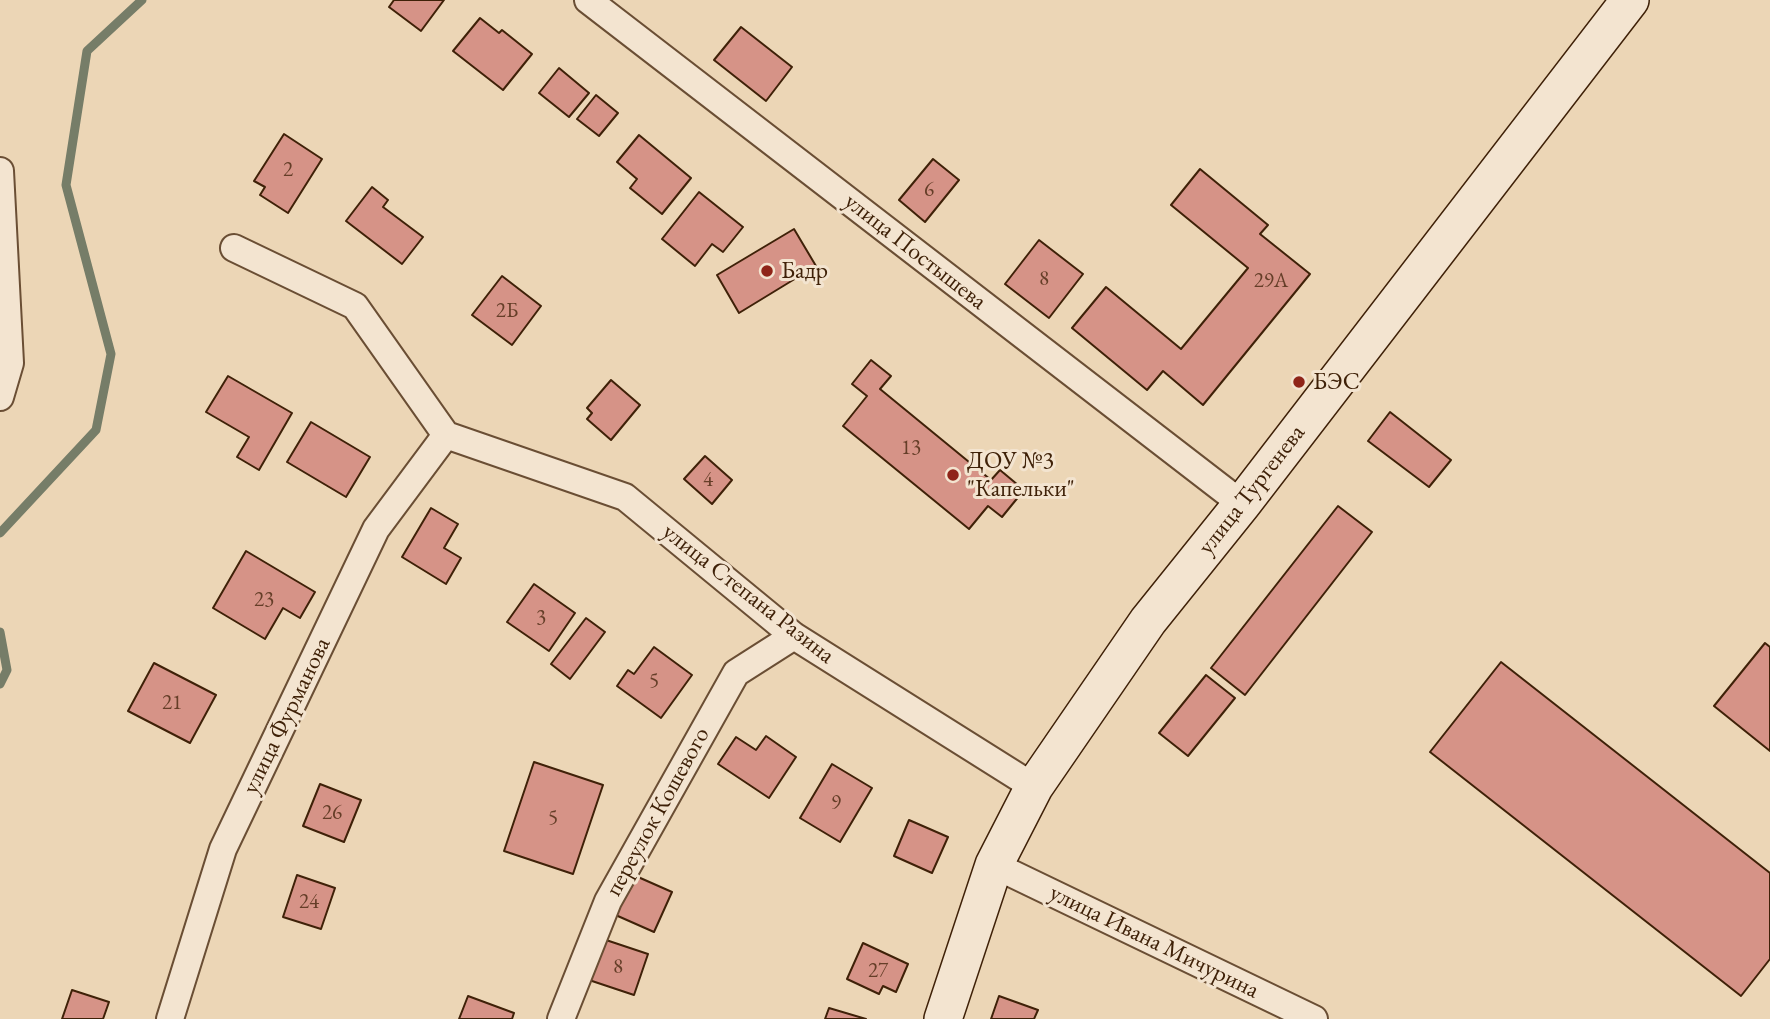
<!DOCTYPE html>
<html>
<head>
<meta charset="utf-8">
<style>
	body { margin:0 }
	canvas { display:block; background:#ecd6b6 }
</style>
</head>
<body>
<canvas width="1770" height="1019"></canvas>
<script>
const context = document.querySelector('canvas').getContext('2d');
context.lineJoin = 'round';
function stroke(path, color, width, dash) { context.strokeStyle = color; context.lineWidth = width; context.lineCap = dash ? 'butt' : 'round'; context.setLineDash(dash || []); context.stroke(path); }
function paint(path, color) { context.fillStyle = color; context.fill(path, 'evenodd'); }
function label(font, color, halo, rows, align = 'center') {
  context.font = font + ' "EB Garamond",serif'; context.lineWidth = 6; context.setLineDash([]); context.textBaseline = 'middle'; context.strokeStyle = halo; context.fillStyle = color; for (const [text, x, y, turn = 0] of rows) {
    context.save(); context.translate(x, y); context.rotate((+turn || 0) * Math.PI / 180); context.textAlign = isNaN(turn) ? turn : align; if (halo) context.strokeText(text, 0, 0); context.fillText(text, 0, 0); context.restore();
  }
}
const stream = new Path2D(`
	M0,533L96,430L111,354L66,185L87,51L142,0
	M0,632L7,670L0,684`);
const building = new Path2D(`
	M394,0H444L421,31L389,7Z
	M480,18L499,33L502,30L532,54L503,90L453,51Z
	M741,27L792,67L766,101L714,60Z
	M559,68L589,93L569,117L539,93Z
	M596,95L618,113L599,136L577,119Z
	M284,134L322,159L288,213L260,195L265,187L254,181Z
	M639,135L691,178L662,214L630,188L637,179L617,162Z
	M933,159L959,180L925,222L899,200Z
	M1200,169L1268,225L1260,234L1310,274L1203,405L1163,371L1147,390L1072,328L1106,287L1181,349L1248,268L1171,205Z
	M372,187L388,200L383,207L423,237L402,264L346,221Z
	M699,192L743,227L723,252L712,244L695,266L662,239Z
	M794,229L816,266L739,313L717,275Z
	M1039,240L1083,274L1049,318L1005,284Z
	M502,276L541,306L512,345L472,315Z
	M871,360L891,376L880,389L991,480L1000,470L1024,490L1002,517L988,506L969,529L843,426L867,396L852,384Z
	M228,376L292,413L259,470L237,457L249,437L206,412Z
	M611,380L640,405L611,440L587,419L592,413L587,408Z
	M1390,412L1451,460L1429,487L1368,441Z
	M311,422L370,457L346,497L287,462Z
	M705,456L732,480L712,504L684,479Z
	M1338,506L1372,532L1245,695L1211,668Z
	M431,508L458,524L444,548L461,558L446,584L402,557Z
	M246,551L315,592L300,618L283,608L265,639L213,608Z
	M534,584L575,613L549,651L507,622Z
	M586,618L605,632L570,679L551,664Z
	M1765,643L1770,647V751L1714,706Z
	M654,647L692,675L661,718L617,686L628,670L634,674Z
	M1501,662L1770,873V959L1741,996L1430,752Z
	M154,663L216,695L190,743L128,711Z
	M1206,675L1235,698L1188,756L1159,733Z
	M766,736L796,757L769,798L718,764L736,737L756,750Z
	M534,762L603,785L573,874L504,851Z
	M832,764L872,788L840,842L800,818Z
	M320,784L361,800L344,842L303,826Z
	M909,820L948,837L932,873L894,856Z
	M629,873L672,892L654,932L611,913Z
	M297,875L335,888L321,929L283,917Z
	M603,939L648,954L634,995L589,980Z
	M863,943L908,964L896,992L883,986L879,994L847,979Z
	M72,990L109,1002L103,1019H62Z
	M468,996L514,1013L512,1019H459Z
	M999,996L1038,1010L1034,1019H991Z
	M829,1008L866,1019H825Z`);
const street = new Path2D(`
	M588,0L1242,504
	M0,171L10,363L0,397
	M234,248L355,306L446,435
	M446,435L625,497L794,636L1034,787
	M994,865L1314,1019
	M170,1019L223,849L376,529L446,435
	M561,1019L608,901L736,673L794,636`);
const secondary = new Path2D(`
	M943,1019L994,865L1034,787L1148,621L1242,504L1630,0`);
const markers = [
	[767,271,7,"#8f2418"],
	[1299,382,7,"#8f2418"],
	[953,475,7,"#8f2418"]
];
const numberNames = [
	["2",288,170],
	["6",929,190],
	["8",1044,279],
	["29А",1271,281],
	["2Б",507,311],
	["13",911,448],
	["4",708,480],
	["23",264,600],
	["3",541,618],
	["5",654,681],
	["21",172,703],
	["9",836,803],
	["26",332,813],
	["5",553,818],
	["24",309,902],
	["8",618,967],
	["27",878,971]
];
const streetNames = [
	["улица Постышева",915,252,38],
	["улица Тургенева",1252,490,-52],
	["улица Степана Разина",748,594,38],
	["улица Фурманова",287,716,-64],
	["переулок Кошевого",658,812,-61],
	["улица Ивана Мичурина",1154,942,26]
];
const poiNames = [
	["Бадр",781,271],
	["БЭС",1313,382],
	["ДОУ №3",967,461],
	["\"Капельки\"",967,489]
];
stroke(stream, '#767d68', 9);
paint(building, '#d69387');
stroke(building, '#3f2108', 2);
stroke(street, '#6a4e34', 30);
stroke(secondary, '#3f2108', 40);
stroke(street, '#f3e4d0', 26);
stroke(secondary, '#f3e4d0', 37);
for (const [x, y, r, color] of markers) { const dot = new Path2D(); dot.arc(x, y, r, 0, 2 * Math.PI); context.fillStyle = color; context.fill(dot); stroke(dot, '#f3e4d0', 2.5); }
label('21px', '#653e28', null, numberNames);
label('24px', '#3f2108', '#f3e4d0', streetNames);
label('24px', '#3f2108', '#f3e4d0', poiNames, 'left');
</script>
</body>
</html>
